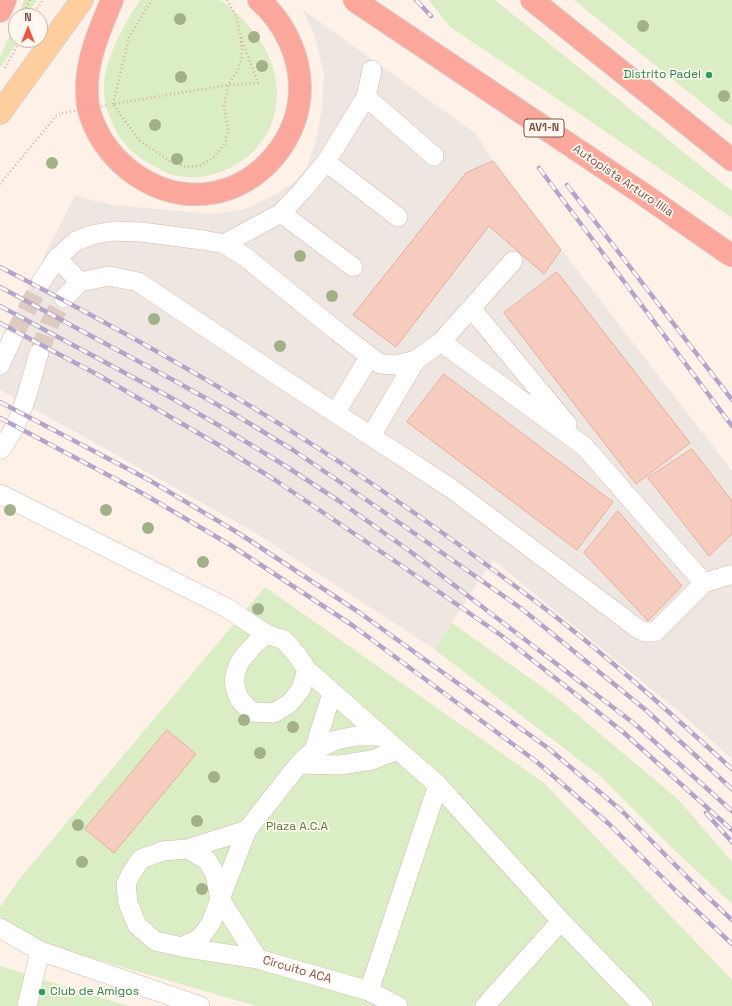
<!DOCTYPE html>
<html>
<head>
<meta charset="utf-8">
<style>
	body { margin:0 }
	#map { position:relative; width:732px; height:1006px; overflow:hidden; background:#fef2e8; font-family:"Space Grotesk",sans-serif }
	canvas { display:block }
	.north { position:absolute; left:8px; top:8px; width:40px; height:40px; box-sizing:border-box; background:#fff7f0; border:1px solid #cab6ad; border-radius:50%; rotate:0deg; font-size:11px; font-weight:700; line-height:16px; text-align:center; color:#7a5449 }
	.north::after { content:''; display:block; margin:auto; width:14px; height:18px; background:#ef5445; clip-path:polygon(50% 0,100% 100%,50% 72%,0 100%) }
</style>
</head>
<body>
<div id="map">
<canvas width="732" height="1006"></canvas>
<div class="north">N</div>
</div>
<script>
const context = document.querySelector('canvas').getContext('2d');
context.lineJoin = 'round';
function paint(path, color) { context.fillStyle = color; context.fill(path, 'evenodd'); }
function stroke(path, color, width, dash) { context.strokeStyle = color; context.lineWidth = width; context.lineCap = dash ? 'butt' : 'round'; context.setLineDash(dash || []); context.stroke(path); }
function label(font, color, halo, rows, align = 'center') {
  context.font = font + ' "Space Grotesk",sans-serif'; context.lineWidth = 3.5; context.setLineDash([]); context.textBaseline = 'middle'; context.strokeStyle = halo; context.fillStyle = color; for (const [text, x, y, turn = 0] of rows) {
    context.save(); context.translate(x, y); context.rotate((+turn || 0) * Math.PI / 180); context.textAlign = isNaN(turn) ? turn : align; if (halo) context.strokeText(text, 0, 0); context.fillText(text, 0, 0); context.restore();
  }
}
const industrial = new Path2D(`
	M303,10L475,133L493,161L732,471V759L676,709L493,560L434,649L254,532L0,390V345L75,195L86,199L114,205L211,214L245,209L276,194L293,183L307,167L315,144L322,109L324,73L314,34Z`);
const green = new Path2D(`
	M24,0H37L32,7V16H18Z
	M140,0C158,0 176,0 194,0C202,0 211,0 218,0C228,2 247,24 254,32C273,55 282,86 274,116C264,156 218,184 178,176C170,175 163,171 156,167C139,159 123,146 115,129C110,118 105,107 104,94C101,65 124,24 140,0Z
	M429,0H495L732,191V218L593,123L450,27Z
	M574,0H732V127Z
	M16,21V40H19L0,68V57Z
	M265,587L544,783L732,980V1006H256L50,946L0,917V907L21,877Z
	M452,623L555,696L679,800L732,862V904L669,845L599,775L434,649Z
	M0,966L128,1006H0Z`);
const building = new Path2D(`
	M493,161L561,250L544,274L489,226L396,347L353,315L466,173Z
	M557,272L690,443L636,484L504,313Z
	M444,374L613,502L577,550L407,422Z
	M692,449L732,501V534L709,556L648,478Z
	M618,511L682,586L648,621L584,553Z
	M167,730L196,754L114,853L85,829Z`);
const minorTunnel = new Path2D(`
	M13,337L41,282
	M39,353L50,323L64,298`);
const path = new Path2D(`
	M30,0L26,7V13L29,15L35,11L43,0
	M227,0L236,16L241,38L242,56L238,70L228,85L224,106L228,129L225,143L213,158L200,166L187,167L171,162L139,140L113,104L228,85L258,83L241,38
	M5,68L20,40
	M113,104L129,37L152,0
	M0,184L56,116L62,113`);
const minor = new Path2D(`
	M366,97L434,156
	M326,162L398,217
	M281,213L353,267
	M224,244L281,213L303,190L326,162L366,97L372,70
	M57,258L80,282
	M41,282L57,258L76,241L92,235L113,231L141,232L203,240L224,244L244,256L338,332L380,364L396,365L416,360L441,342L584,446L704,583
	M80,282L109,276L138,282L280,377L452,489L637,628L645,632H655L704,583L729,575H732
	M64,298L80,282
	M471,308L567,424
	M441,342L513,261
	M0,365L13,337
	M336,412L370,356
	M371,436L416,360
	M0,450C22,423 29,386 39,353
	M0,494L227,608L266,634L284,640L298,656L307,670L301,689L290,703L274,713L252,712C248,708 242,703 239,698C225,670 247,651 266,634
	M307,670L382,736
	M314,750L332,693
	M299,764L340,765L372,760L398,750
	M187,849L207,860L215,874L220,899L211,923L200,938L182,947L155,941L137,925L128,903L126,884L132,872L141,859L163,851L187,849L247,830
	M0,928L40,951L200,1006
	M182,947L258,959L369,991L398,1006
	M258,959L220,899L247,830L299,764L314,750L336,740L356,736H382L438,785L561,921L643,1006
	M369,991L438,785
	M27,1006L40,951
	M485,1006L561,921`);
const major = new Path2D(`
	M0,113L82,0`);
const highway = new Path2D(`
	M112,0C101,27 87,57 87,87C87,95 87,106 90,114C106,164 158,202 212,193C261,185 300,138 300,88C300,55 284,22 259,0
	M532,0L732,160
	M0,11L5,0`);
const rail = new Path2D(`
	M416,0L431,16
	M539,168L732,426
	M567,185L732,400
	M0,267C122,330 242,397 356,473C416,513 474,555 531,598C602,651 667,710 732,769
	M0,287L175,381L234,414L293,450L384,512L522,609L647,711L732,789
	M0,306L168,396L225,429L284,465L339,501L411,552L636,725L732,811
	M0,323L100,376L217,444L275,480L402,566L502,636L578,696L623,732L732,830
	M0,402L149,480L240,534L360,613L548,748L622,811L690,880L732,920
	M0,418L142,493L232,546L352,625L537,762L609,824L678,893L732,944
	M706,813L732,842`);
const pathBridge = new Path2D(`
	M62,113L109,105`);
const highwayBridge = new Path2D(`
	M354,0L640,192L732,256`);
const trees = [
	[180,19],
	[643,26],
	[254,37],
	[262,66],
	[181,77],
	[724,96],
	[155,125],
	[177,159],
	[52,163],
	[300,256],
	[332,296],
	[154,319],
	[280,346],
	[10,510],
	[106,510],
	[148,528],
	[203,562],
	[258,609],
	[244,720],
	[293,727],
	[260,753],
	[214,777],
	[197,821],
	[78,825],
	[82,862],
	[202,889]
];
const markers = [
	[709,75,4,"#2e9e5b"],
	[42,992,4,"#2e9e5b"]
];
const shields = [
	[544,128,40]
];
const shieldNames = [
	["AV1-N",544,128]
];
const leisureNames = [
	["Distrito Padel",701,75],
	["Club de Amigos",50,992,"left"]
];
const streetNames = [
	["Autopista Arturo Illia",623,181,34],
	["Circuito ACA",297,970,16]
];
const parkNames = [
	["Plaza A.C.A",297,827]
];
paint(industrial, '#eee6e1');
paint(green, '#daedc4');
paint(building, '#f5ccbd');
stroke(building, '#e9af9c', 1);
stroke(minorTunnel, '#ddcac0', 19, [19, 10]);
stroke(minor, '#d4baaf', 20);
stroke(major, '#dacfcc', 24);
stroke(highway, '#dacfcc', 24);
stroke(path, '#dbafa0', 2.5, [1, 3]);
stroke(minor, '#fff', 19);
stroke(major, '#ffce9e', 22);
stroke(highway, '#fca79b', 22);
stroke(rail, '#b3a4ca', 4.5);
stroke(rail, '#fff7f0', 3, [9]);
stroke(highwayBridge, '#dacfcc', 24, []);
stroke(pathBridge, '#dbafa0', 2.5, [1, 3]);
stroke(highwayBridge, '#fca79b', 22);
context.fillStyle = '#a3b18a';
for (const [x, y] of trees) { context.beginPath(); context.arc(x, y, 6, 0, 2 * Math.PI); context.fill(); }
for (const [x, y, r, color] of markers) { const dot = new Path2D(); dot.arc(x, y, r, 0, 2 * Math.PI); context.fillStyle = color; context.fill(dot); stroke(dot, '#fff7f0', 1.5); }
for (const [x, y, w] of shields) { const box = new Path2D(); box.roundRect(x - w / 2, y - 9, w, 18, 3); context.fillStyle = '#fff7f0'; context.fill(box); stroke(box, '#7a5449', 1); }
label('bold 11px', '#7a5449', null, shieldNames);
label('12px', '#27864d', '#fff7f0', leisureNames, 'right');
label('12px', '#7a5449', '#fff7f0', streetNames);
label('12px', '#587b3d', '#fff7f0', parkNames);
</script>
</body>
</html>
